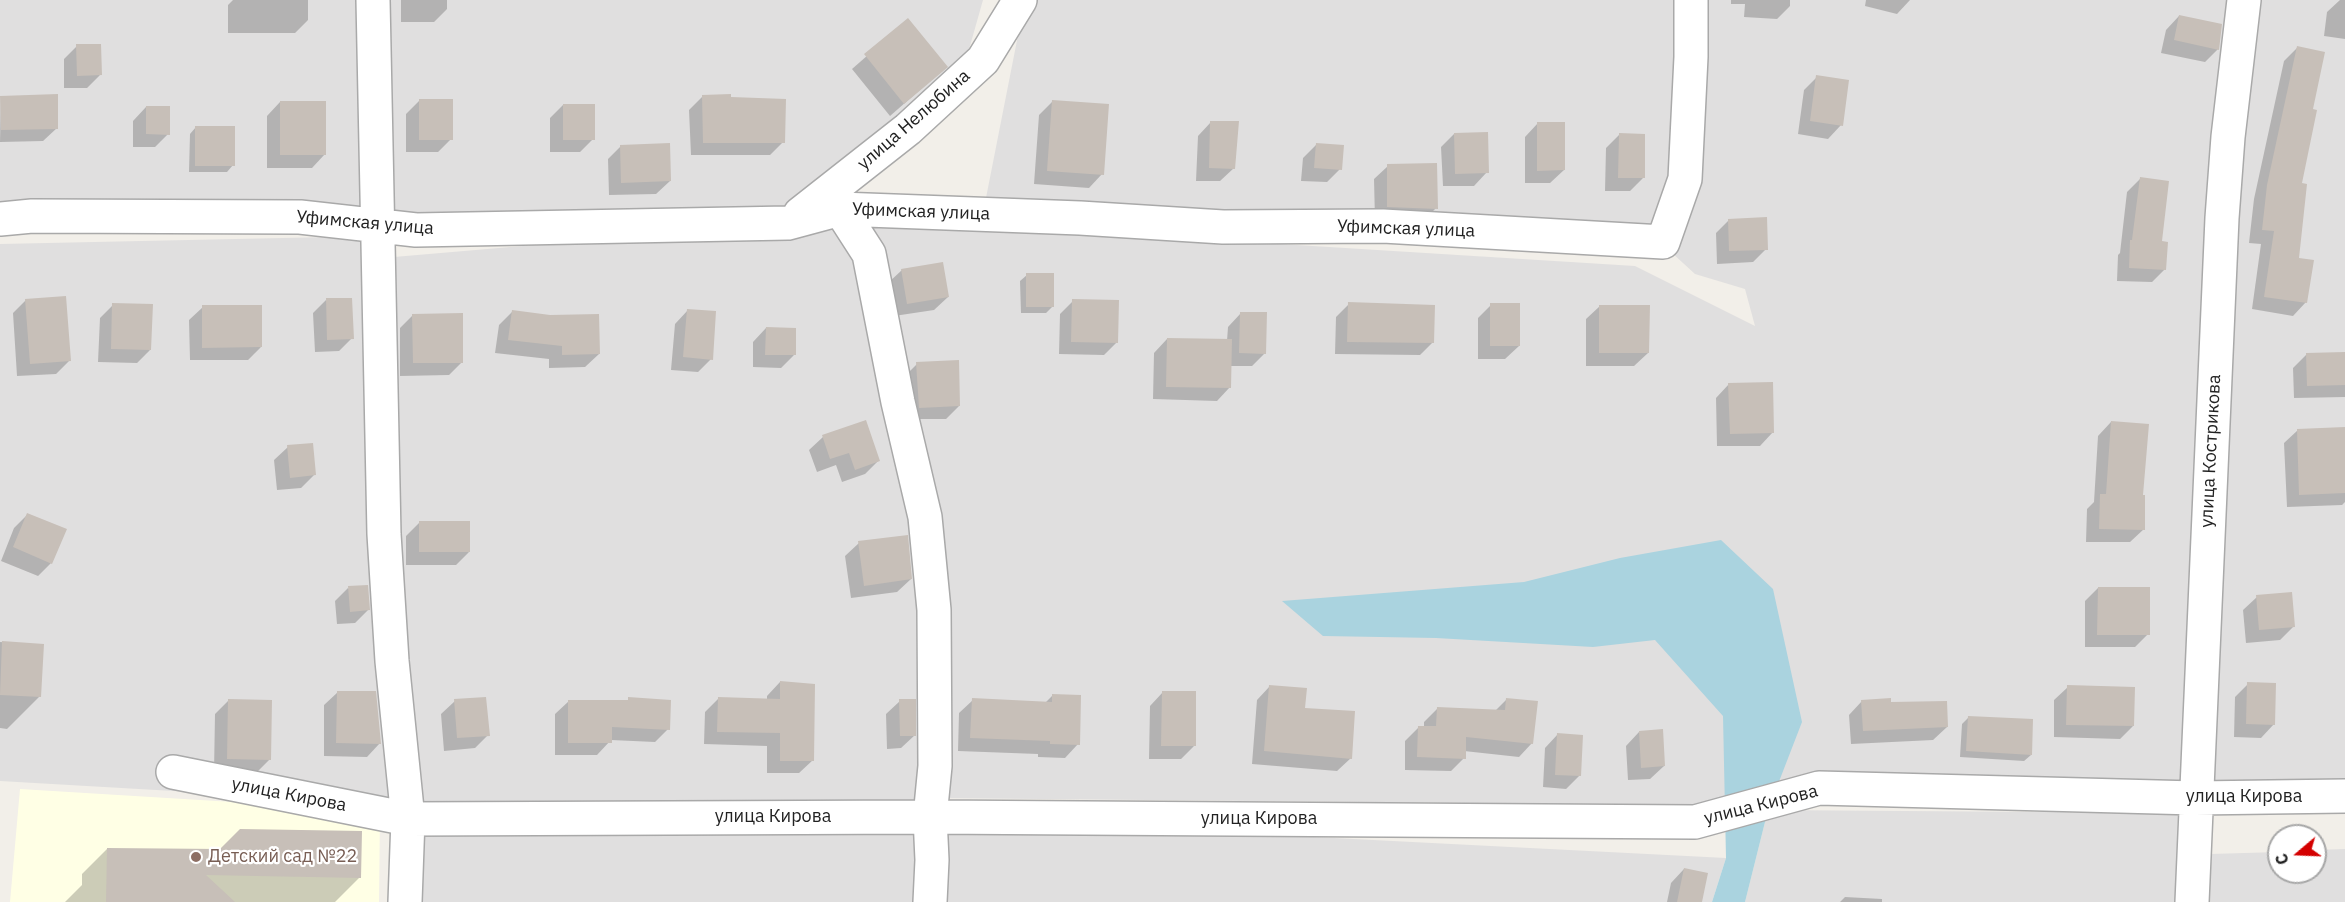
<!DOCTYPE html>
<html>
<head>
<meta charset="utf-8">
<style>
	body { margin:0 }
	#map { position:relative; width:2345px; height:902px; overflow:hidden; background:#f2efe9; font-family:"IBM Plex Sans",sans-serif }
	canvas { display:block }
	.north { position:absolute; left:2267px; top:824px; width:60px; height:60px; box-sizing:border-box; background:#fff; border:2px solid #a7a7a7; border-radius:50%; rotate:251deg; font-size:16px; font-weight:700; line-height:24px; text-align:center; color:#222 }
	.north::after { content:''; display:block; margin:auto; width:21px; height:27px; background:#d40000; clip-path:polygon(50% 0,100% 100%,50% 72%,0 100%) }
</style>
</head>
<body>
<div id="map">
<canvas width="2345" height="902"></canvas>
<div class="north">С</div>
</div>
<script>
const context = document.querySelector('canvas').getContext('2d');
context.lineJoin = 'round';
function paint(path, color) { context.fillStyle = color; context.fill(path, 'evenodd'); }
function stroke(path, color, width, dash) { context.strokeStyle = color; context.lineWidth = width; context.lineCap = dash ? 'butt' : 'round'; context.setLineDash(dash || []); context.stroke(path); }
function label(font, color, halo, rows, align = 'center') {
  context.font = font + ' "IBM Plex Sans",sans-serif'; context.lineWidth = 4.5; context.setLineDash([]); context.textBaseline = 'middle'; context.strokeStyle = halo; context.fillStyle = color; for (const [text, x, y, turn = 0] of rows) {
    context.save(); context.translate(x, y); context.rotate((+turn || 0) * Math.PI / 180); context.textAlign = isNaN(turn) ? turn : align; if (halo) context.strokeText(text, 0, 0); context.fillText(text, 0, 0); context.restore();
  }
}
const residential = new Path2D(`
	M0,0H368L365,211L0,215Z
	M383,0H983L966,60L779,213L391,220Z
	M1034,0H1686L1687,28L1661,246L984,208L1022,15Z
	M1692,0H2345V786L2185,788L1681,805L934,798L930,507L862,218L1635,266L1755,326L1745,289L1695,274L1671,252Z
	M837,219L866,278L918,513L922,805L415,809L384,534L394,257Z
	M377,236L399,804L0,781V244Z
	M1768,810L2178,813L2177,902H1745Z
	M412,816L919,828L916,902H410Z
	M942,818L1726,858L1712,902H937Z
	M2345,849V902H2208L2210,854L2279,852V872H2315V850Z`);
const education = new Path2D(`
	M20,789L380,811L379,902H10Z`);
const water = new Path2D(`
	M1721,540L1773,589L1802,722L1768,810L1745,902H1712L1726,858L1723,716L1655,640L1593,647L1436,638L1323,636L1282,601L1524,582L1620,558Z`);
const shadow = new Path2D(`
	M233,0H308V20L295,33H228V5Z
	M401,0H447V9L434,22H401Z
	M1731,0H1790V6L1777,19L1744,17L1745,4H1731Z
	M1866,0H1910L1897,14L1865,6Z
	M2340,0H2345V39L2324,36L2327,12Z
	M2179,16L2218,49L2205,62L2161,53L2166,30Z
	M908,20L946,67L890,116L852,69Z
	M77,46L100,75L87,88H64V59Z
	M2297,48L2311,111L2301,184L2298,259L2306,302L2293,316L2252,309L2261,244L2249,243L2254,199L2284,61Z
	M1817,77L1841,125L1828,139L1798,134L1804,90Z
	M1,97L57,128L43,141L0,142Z
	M702,97L783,142L770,155H691L689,110Z
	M419,101L451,139L438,152H406V114Z
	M280,102L325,154L312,168H267V116Z
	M1052,102L1102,174L1089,188L1034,184L1039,115Z
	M563,105L593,139L580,152H550V118Z
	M146,107L168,134L155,147H133V121Z
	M1211,122L1234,168L1220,181H1196L1198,136Z
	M1538,123L1564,170L1550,183H1525V137Z
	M196,127L233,165L227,172H189L190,134Z
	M1454,134L1487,172L1474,186H1443L1441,147Z
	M1619,135L1643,178L1630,191H1605L1606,148Z
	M1316,145L1340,169L1327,182L1301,181L1303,158Z
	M621,146L670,181L656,194L609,195L608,159Z
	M1388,166L1436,208L1423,221L1375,220L1374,179Z
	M2140,179L2160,243L2165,269L2152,282L2117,281L2118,255L2120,253L2127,192Z
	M1729,220L1766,249L1753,262L1717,264L1716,233Z
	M902,270L948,297L934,310L894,316L888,283Z
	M1027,275L1053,306L1046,313H1021L1020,281Z
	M26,300L69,361L56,374L17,376L13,313Z
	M326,300L352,338L339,351L315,352L313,313Z
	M1073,301L1117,342L1104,355L1059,354L1060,314Z
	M1349,304L1433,342L1420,355L1335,354L1336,317Z
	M113,305L150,350L137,363L98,362L100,318Z
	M1491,305L1519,346L1505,359H1478V318Z
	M1600,306L1648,353L1634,366H1586V319Z
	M203,307L261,347L248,360H190L189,320Z
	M688,310L711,359L698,372L671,370L675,324Z
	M512,312L599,354L585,367L549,368V359L495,353L499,325Z
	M1241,313L1265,353L1252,366H1230V387L1217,401L1153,399L1154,353L1167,339L1227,341L1228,327Z
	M413,315L462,362L449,375L400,376V328Z
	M766,328L795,354L781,368L753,367V342Z
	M2345,354V397L2294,398L2293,368L2306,355Z
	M917,364L959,406L946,419H906L904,377Z
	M1729,384L1773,432L1760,446H1717L1716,398Z
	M2111,422L2142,497L2144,529L2130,542H2086L2087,509L2094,502L2098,436Z
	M2345,428V502L2342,505L2287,507L2284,443L2298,430Z
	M823,437L878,461L865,474L842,482L836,465L817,472L809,450Z
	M288,447L314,475L301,488L277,490L274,460Z
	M27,515L51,563L38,576L1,561L14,528Z
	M419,523L469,552L456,565H406V536Z
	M859,543L911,579L897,592L851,598L845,556Z
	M348,588L368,610L355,623L337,624L335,601Z
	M2098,588L2148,634L2135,647H2085V601Z
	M2257,597L2293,627L2280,640L2246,643L2243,610Z
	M0,642L42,645L40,696L7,729L0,728Z
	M780,682L813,760L799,773H767V746L704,744L705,712L718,699L767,700V696Z
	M2248,684L2274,724L2261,738L2234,737L2235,697Z
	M1270,686L1303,710L1351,758L1337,771L1252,764L1257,700Z
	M2068,687L2133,726L2120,739L2054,737V700Z
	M338,692L380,743L367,757L324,756V705Z
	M1163,692L1194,746L1181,759H1149L1150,706Z
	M1052,696L1078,744L1065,758L1038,757V754L958,751L959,713L973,700L1045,703Z
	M629,699L668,729L655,742L611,740L597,755H555V714L569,701L626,702Z
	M1507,699L1532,743L1519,757L1464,751V758L1451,771L1405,770V741L1419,727L1424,728V722L1437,709L1495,711Z
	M228,701L270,759L257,772H214L215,714Z
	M455,701L488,735L475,748L444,751L441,714Z
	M900,701L915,735L901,748L887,749L886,714Z
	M1862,701L1890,704L1947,727L1933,740L1851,744L1849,715Z
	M1968,718L2031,755L2024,761L1960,757L1962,724Z
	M1639,732L1664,766L1650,779L1628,780L1626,746Z
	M1558,734L1580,775L1566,789L1543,787L1545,748Z
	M107,849L360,877L335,902H65L82,885V874Z
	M1684,869L1700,902H1667L1671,883Z
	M1845,897L1882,899V902H1840Z`);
const building = new Path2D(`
	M2179,15L2222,24L2219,50L2174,40Z
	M908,18L948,67L904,104L864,54Z
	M76,44H101L102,75L77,76Z
	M2297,46L2325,52L2313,109L2317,110L2302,183L2307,184L2299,258L2314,260L2307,303L2264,297L2274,231L2262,230L2267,185Z
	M1816,75L1849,80L1843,126L1810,121Z
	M58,94V129L1,130L0,96Z
	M731,94V97L786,99L785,143H703L702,95Z
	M419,99H453V140H419Z
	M1052,100L1109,104L1104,175L1047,171Z
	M280,101H326V155H280Z
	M563,104H595V140H563Z
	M146,106H170V135L146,134Z
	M1210,121H1239L1235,169L1209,168Z
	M1537,122H1565V170L1537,171Z
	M195,126H235V166H195Z
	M1488,132L1489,173L1455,174L1454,133Z
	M1619,133L1645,134V178H1618Z
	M670,143L671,181L621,183L620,145Z
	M1316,143L1344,145L1342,170L1314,168Z
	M1437,163L1438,209L1387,207V164Z
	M2140,177L2169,181L2162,241L2168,242L2166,270L2129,268L2130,240H2132Z
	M1767,217L1768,250L1729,251L1728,219Z
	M943,262L949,297L907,304L901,269Z
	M1026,273H1054V307H1026Z
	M66,296L71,361L30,364L25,299Z
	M326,298H352L354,339L327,340Z
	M1072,299L1119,300L1118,343L1071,342Z
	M1348,302L1435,305L1434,343L1347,342Z
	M112,303L153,304L151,350L111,349Z
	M1490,303H1520V346H1490Z
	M202,305H262V347L202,348Z
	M1599,305H1650L1649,353H1599Z
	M687,309L716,311L713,360L683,357Z
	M512,310L550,315L599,314L600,354L562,355V346L508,340Z
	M1240,312H1267L1266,354L1239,353Z
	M463,313V363H413L412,314Z
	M766,327L796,328V355H765Z
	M1167,338L1232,339L1231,388L1166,387Z
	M2345,352V385L2307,386L2306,353Z
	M959,360L960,406L919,408L916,362Z
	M1773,382L1774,433L1730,434L1728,383Z
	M866,420L880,461L855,470L849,453L830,459L822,435Z
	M2111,421L2149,424L2143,495H2145V530L2099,529L2100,494H2106Z
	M2345,427V493L2299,495L2297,429Z
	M313,443L316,475L290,478L287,445Z
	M27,513L67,529L52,564L13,547Z
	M419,521H470V552H419Z
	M908,535L912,579L864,586L858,541Z
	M368,585L370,610L350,612L348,586Z
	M2098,587H2150V635H2097Z
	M2292,592L2295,627L2259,630L2256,595Z
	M2,641L44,644L41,697L0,695Z
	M780,681L815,684L814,761H780V733L717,732L718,697L780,699Z
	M2247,682L2276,683L2275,725L2246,724Z
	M1269,685L1307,688L1305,708L1355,711L1352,759L1264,751Z
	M2067,685L2135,687L2134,726L2066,725Z
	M337,691H376L381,744L336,743Z
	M1162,691H1196V746H1161Z
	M1052,694L1081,695L1080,745L1050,744V741L970,738L972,698L1052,702Z
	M486,697L490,736L457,738L454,699Z
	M628,697L671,700L670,730L612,727V743H568V700H628Z
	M1506,698L1538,701L1533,744L1466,737V759L1417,757L1418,726H1436L1437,707L1505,710Z
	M1891,698V702L1947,701L1948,727L1863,731L1861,700Z
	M228,699L272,700L271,760L227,759Z
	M899,699H916V736H900Z
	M1968,716L2033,719L2032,755L1966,751Z
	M1663,729L1665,766L1641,768L1639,731Z
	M1557,733L1583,735L1581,776L1555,775Z
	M240,829L362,831L361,878L206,875L235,902H106L107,848L220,849Z
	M1684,868L1708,873L1702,902H1677Z`);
const minor = new Path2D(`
	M373,0L384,534L392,661L408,819L405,902
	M840,209L869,254L898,402L925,517L934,610L935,766L930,817L932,860L930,902
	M800,214L908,129L983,60L1020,0
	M0,219L32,216L300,217L416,230L788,223L840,209L1080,218L1223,227L1383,226L1663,242L1685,179L1691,57V0
	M173,772L408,819L930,817L1695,822L1819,788L2195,798L2345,796
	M2192,902L2222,218L2228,137L2244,0`);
const markers = [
	[196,857,6,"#8d6e63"]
];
const streetNames = [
	["улица Нелюбина",914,120,-41],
	["Уфимская улица",921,212,2],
	["Уфимская улица",365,223,5],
	["Уфимская улица",1406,229,2],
	["улица Кострикова",2211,451,-87],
	["улица Кирова",289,795,11],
	["улица Кирова",2244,797],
	["улица Кирова",1761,805,-14],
	["улица Кирова",773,817],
	["улица Кирова",1259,819]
];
const educationNames = [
	["Детский сад №22",208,857]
];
paint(residential, '#e0dfdf');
paint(education, '#ffffe5');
paint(water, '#aad3df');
paint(shadow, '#0003');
paint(building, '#c7bfb8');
stroke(minor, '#a9a9a9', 36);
stroke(minor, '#fff', 33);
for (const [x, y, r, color] of markers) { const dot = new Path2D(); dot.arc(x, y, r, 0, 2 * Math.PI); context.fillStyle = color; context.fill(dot); stroke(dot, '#fff', 2); }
label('18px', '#222', '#fff', streetNames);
label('18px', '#785e54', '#fff', educationNames, 'left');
</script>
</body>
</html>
